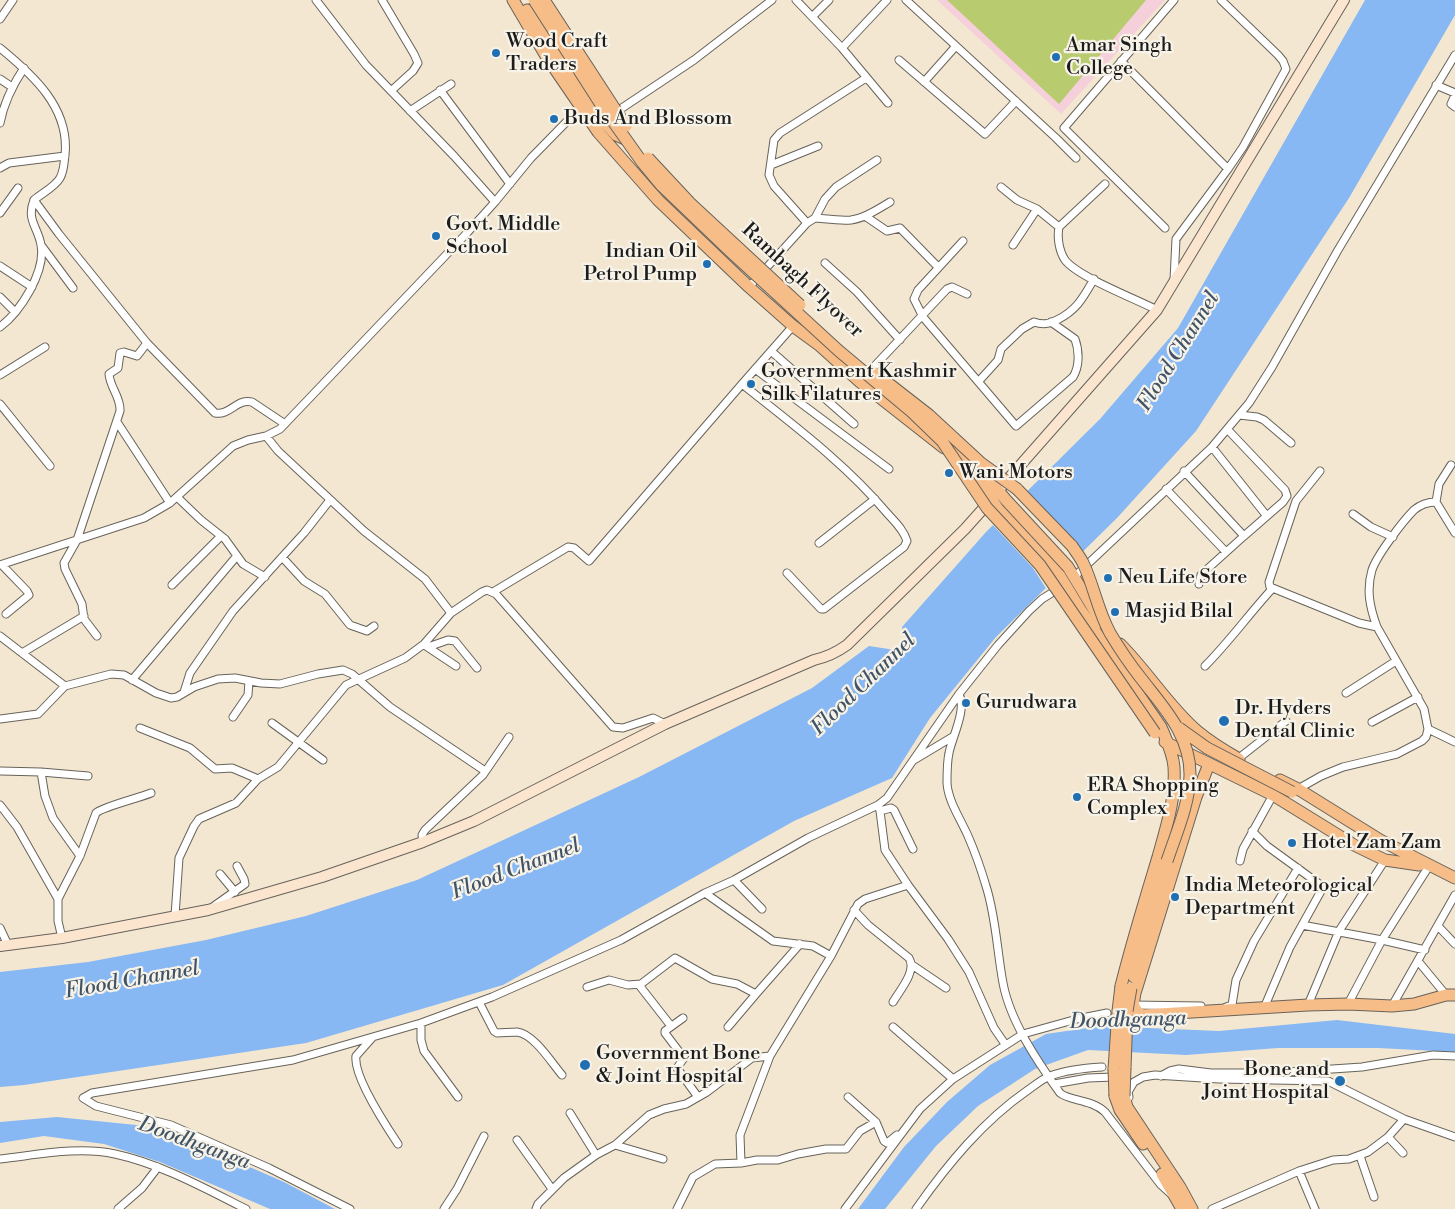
<!DOCTYPE html>
<html>
<head>
<meta charset="utf-8">
<style>
	body { margin:0 }
	canvas { display:block; background:#f3e7d1 }
</style>
</head>
<body>
<canvas width="1455" height="1209"></canvas>
<script>
const context = document.querySelector('canvas').getContext('2d');
context.lineJoin = 'round';
function paint(path, color) { context.fillStyle = color; context.fill(path, 'evenodd'); }
function stroke(path, color, width, dash) { context.strokeStyle = color; context.lineWidth = width; context.lineCap = dash ? 'butt' : 'round'; context.setLineDash(dash || []); context.stroke(path); }
function label(font, color, halo, rows, align = 'center') {
  context.font = font + ' "Libre Bodoni",serif'; context.lineWidth = 4.5; context.setLineDash([]); context.textBaseline = 'middle'; context.strokeStyle = halo; context.fillStyle = color; for (const [text, x, y, turn = 0] of rows) {
    context.save(); context.translate(x, y); context.rotate((+turn || 0) * Math.PI / 180); context.textAlign = isNaN(turn) ? turn : align; if (halo) context.strokeText(text, 0, 0); context.fillText(text, 0, 0); context.restore();
  }
}
const built = new Path2D(`
	M937,0H1165L1061,114Z`);
const green = new Path2D(`
	M947,0H1146L1059,104Z`);
const water = new Path2D(`
	M1365,0H1455V15L1349,198L1196,431L1117,518L996,637L930,718L892,778L794,821L503,985L306,1043L24,1085L0,1087V972L88,962L206,940L306,916L417,880L639,777L812,688L869,646L895,650L905,641L902,627L986,532L1100,419L1178,328Z
	M1337,1020L1455,1034V1052L1378,1048H1278L1186,1055L1088,1050L1035,1069L978,1106L936,1146L885,1209H858L904,1147L947,1102L990,1065L1046,1034L1101,1026L1219,1031Z
	M57,1117L136,1125L181,1137L284,1182L335,1209H270L160,1162L104,1144L44,1136L0,1143V1122Z`);
const pier = new Path2D(`
	M1022,492L1081,556L1047,590L1033,568L991,523Z`);
const minor = new Path2D(`
	M316,0L366,65L454,156L495,202
	M382,0L414,54L418,63L413,71L391,91
	M796,0L842,48L888,103
	M906,0L1056,138L1076,158
	M813,16L829,0
	M0,19L13,0
	M0,48C33,75 70,108 65,155C64,163 64,171 60,178C55,187 42,193 34,200L59,234L147,343L215,413C230,416 237,398 252,402L285,424
	M842,48L887,0
	M899,60L985,134L1016,101
	M1121,61L1228,169
	M0,79L12,87
	M924,82L956,46
	M1436,85L1455,93
	M440,90L510,184
	M1455,95L1451,104L1455,107
	M410,111L451,84
	M616,112L694,60L772,0
	M0,123C4,102 12,86 24,68
	M771,165L818,146
	M0,168L9,163L65,156
	M1001,187L1017,200L1037,209L1059,227L1105,184
	M0,213L18,188
	M865,216L887,231L900,228L938,267
	M815,218L825,199L836,187L877,160
	M807,223L774,186L769,175L774,140L780,133L866,78
	M1059,227C1057,237 1059,251 1065,260C1078,277 1136,299 1157,310
	M1165,228L1064,128L1174,0
	M963,241L918,290L914,299L923,317L1016,426L1073,377C1080,366 1079,350 1075,339L1051,322
	M41,245L73,288
	M1013,245L1037,209
	M825,263L857,292L900,340
	M0,266L32,287
	M1174,280L1176,239L1228,169L1243,147L1286,69L1283,61L1278,55L1221,0
	M749,287L807,223L815,218C827,219 840,221 851,220C865,218 878,209 890,202
	M0,297L15,312
	M0,327C20,312 46,272 41,245C38,227 26,220 34,200
	M771,351L854,424
	M755,369L889,469
	M868,373L947,289L952,287L967,294
	M0,375L45,347
	M979,381L998,360L1001,349L1022,329L1034,322C1043,325 1049,324 1057,320C1077,310 1083,298 1094,279
	M742,384C792,424 845,463 887,513C894,521 904,530 907,541L904,547L824,609H821L787,573
	M0,404L50,466
	M1239,415L1257,417L1264,420L1291,443
	M117,422L170,503
	M266,436L278,451L364,531L425,579L451,613
	M1212,447L1266,515
	M1184,471L1244,536L1283,502L1287,496L1285,490L1228,430
	M1320,471L1296,501L1269,582L1270,587L1359,623L1377,627
	M1166,489L1226,552
	M177,497L201,520L225,539L243,564L265,577
	M1436,502L1439,484L1451,465
	M1353,514L1371,527L1393,537
	M819,543L875,499
	M282,557L304,581L325,594L350,625L367,631L374,626
	M0,565L144,518L170,503L233,446L248,440L266,436L280,429L467,233L495,202L531,158L581,107
	M2,565L27,591L29,595L6,614
	M1075,576L1212,447L1249,403L1272,367L1338,250L1455,55
	M1199,584L1201,575L1204,572L1244,536
	M172,585L221,536
	M493,592L568,547L574,548L589,561L742,384L793,326
	M0,636L65,686
	M97,636L84,619L82,604L65,569L64,563L77,540L120,411C121,397 110,388 109,374L118,368L120,353L124,352L137,356L147,343
	M426,646L456,666
	M428,647L448,640L455,641L477,668
	M22,653L84,616
	M1205,666C1229,642 1249,614 1272,589
	M132,680L236,557
	M184,692L190,673L233,611L304,533L330,500
	M1346,693L1396,661
	M959,694C967,710 952,737 949,753C947,762 947,774 947,783C948,801 961,820 968,836C975,852 981,869 986,886C996,917 997,951 1003,983C1010,1021 1037,1061 1060,1093C1069,1101 1091,1099 1105,1112L1161,1185L1172,1195
	M233,717L248,695L249,681
	M0,719L38,714L65,686L111,674L124,675L156,693L171,698L177,697L194,687L218,679L235,678L261,683L280,684L318,674L343,670L352,674L390,707L485,771
	M1372,722L1418,697
	M272,723L323,760
	M140,728L190,748L215,769L232,768L258,779
	M1428,729L1455,742
	M1239,758L1286,721
	M914,760L954,736
	M0,771L41,772L88,776
	M41,772L45,796L53,818L80,856
	M1298,789L1321,776L1343,767L1397,754L1422,741L1426,737L1428,729L1424,709L1377,627C1370,608 1366,590 1372,570C1377,555 1403,521 1414,510C1420,505 1428,502 1436,502L1455,533
	M0,805L17,827L58,899
	M878,805L880,811L885,850L908,885L948,939L969,972L994,1028L1005,1044
	M880,811L891,808L894,810L913,849
	M1252,831L1267,846L1322,886L1321,891L1290,947L1264,1008
	M423,842L422,835L425,830L483,775L509,737
	M1240,861L1243,849L1273,795
	M220,874L235,892
	M734,880L762,909
	M705,893L773,941L813,946L831,956
	M214,906L245,884L244,879L237,866
	M854,910L868,925L909,958C917,971 900,990 893,1002
	M175,916L179,858L194,826L199,819L236,803L258,779L278,767L346,685L405,658L424,644L451,613L482,592L487,590L496,594L613,727L623,728L653,718L665,724
	M1302,925L1382,940L1425,950
	M1438,926L1455,944
	M0,928L8,945
	M62,938L58,921V899L80,856L96,813C102,807 139,798 151,793
	M1418,961L1446,995
	M912,965L946,988
	M639,985L671,1026
	M587,987L609,980L628,985L641,984L675,958L712,979L737,984L756,994L800,944
	M479,1002L494,1031L497,1033C503,1033 510,1032 517,1032C534,1034 551,1062 562,1075
	M1348,1004L1382,940L1429,866
	M1132,1005L1201,1006
	M1308,1005L1339,931L1385,860
	M1392,1006L1455,895
	M1226,1007L1232,1005L1236,980L1254,941L1298,868
	M683,1018L665,1031V1033L684,1058L677,1068L698,1097
	M421,1023V1040L424,1051L458,1097
	M728,1027L756,994
	M893,1027L953,1079
	M372,1038L356,1056C353,1076 386,1126 398,1144
	M1161,1076L1170,1071L1179,1069L1211,1073H1273L1362,1067L1433,1055L1455,1056
	M1054,1084L1088,1078L1114,1077
	M848,1097L876,1122L884,1141L887,1143L897,1135
	M1129,1097L1128,1092L1134,1082L1143,1077L1155,1075L1219,1079L1328,1081L1404,1119L1455,1137
	M570,1113L596,1155
	M1388,1137L1403,1153
	M517,1140L552,1189
	M615,1145L663,1159
	M1360,1156L1374,1197
	M0,1159C37,1155 78,1146 115,1154C161,1164 204,1188 246,1209
	M741,1163L740,1135L770,1056
	M1299,1171L1315,1209
	M118,1209L142,1188L158,1167
	M350,1209L269,1168L171,1125L96,1106L83,1098L92,1093L293,1060L421,1023L492,997L621,940L705,893L734,880L808,838L878,805L887,798L959,694L998,645L1029,611L1042,599L1058,589
	M444,1209L457,1189L484,1136
	M536,1209L538,1204L564,1178L596,1155L615,1145L649,1115L664,1109L686,1104L707,1092L752,1058L770,1056L831,956L858,904L865,899L908,885
	M677,1209L693,1177L715,1164L741,1163L757,1160H778L798,1154L826,1149H846L860,1131L876,1122
	M845,1209L920,1109L953,1079L1023,1034L1077,1019L1107,1013
	M916,1209C947,1165 983,1121 1028,1090C1034,1086 1042,1079 1050,1076C1066,1070 1085,1068 1102,1067
	M1212,1209L1299,1171L1333,1160L1349,1159L1368,1152L1388,1137L1404,1119`);
const secondary = new Path2D(`
	M1002,486L1157,310L1344,0
	M0,946L62,938L208,910L322,877L423,842L474,821L665,724L814,660C827,657 836,653 847,645L965,529L990,501`);
const primary = new Path2D(`
	M513,0L546,56L598,132L658,200L749,287L793,326L819,345L860,382L944,448
	M527,10L603,121L616,135L625,139
	M940,433L986,476L1006,500L1068,567L1102,623
	M967,468L980,482L998,509L1060,576L1080,609L1161,727C1166,739 1173,753 1174,767C1176,798 1166,828 1158,857C1145,900 1132,942 1121,986
	M1017,489L1072,546
	M1120,644C1148,672 1168,706 1197,731C1210,742 1225,751 1239,759
	M1165,742L1273,795L1354,845L1385,860L1419,865
	M1209,764L1196,797L1135,993L1133,1005L1138,1013L1143,1015L1308,1005L1348,1004L1392,1006L1414,1004L1446,995H1455
	M1280,780L1298,789L1380,840L1455,878
	M1145,933L1154,925L1156,919
	M1134,977L1147,922L1167,861
	M1125,1068L1127,1011
	M1114,1069L1118,1011
	M1115,1096L1120,1110L1143,1144
	M1124,1096L1127,1107L1180,1187L1192,1209
	M1162,1174L1182,1209`);
const primaryBridge = new Path2D(`
	M534,0L600,103L642,162L661,185L731,252L839,351L912,412L942,441L987,508L1040,565L1155,733
	M544,0L626,126
	M648,158L690,203L800,305
	M875,373L929,415L981,463L1017,489
	M1072,546C1076,552 1081,558 1084,565C1094,587 1098,611 1110,633C1119,648 1129,663 1140,677C1163,707 1191,735 1190,776C1189,805 1176,834 1167,861
	M1179,728L1207,748L1292,792
	M1118,1011L1121,986
	M1127,1011L1131,988
	M1114,1069L1115,1096
	M1124,1096L1125,1068`);
const markers = [
	[496,53,5,"#1f6fb2"],
	[1056,57,5,"#1f6fb2"],
	[554,119,5,"#1f6fb2"],
	[436,236,5,"#1f6fb2"],
	[707,264,5,"#1f6fb2"],
	[751,384,5,"#1f6fb2"],
	[949,473,5,"#1f6fb2"],
	[1108,578,5,"#1f6fb2"],
	[1115,612,5,"#1f6fb2"],
	[966,703,5,"#1f6fb2"],
	[1224,721,6,"#1f6fb2"],
	[1077,797,5,"#1f6fb2"],
	[1292,843,5,"#1f6fb2"],
	[1175,897,5,"#1f6fb2"],
	[585,1065,6,"#1f6fb2"],
	[1340,1081,6,"#1f6fb2"]
];
const poiNames = [
	["Wood Craft",506,42],
	["Traders",506,65],
	["Amar Singh",1066,46],
	["College",1066,69],
	["Buds And Blossom",564,119],
	["Govt. Middle",446,225],
	["School",446,248],
	["Indian Oil",697,252,"right"],
	["Petrol Pump",697,275,"right"],
	["Government Kashmir",761,372],
	["Silk Filatures",761,395],
	["Wani Motors",959,473],
	["Neu Life Store",1118,578],
	["Masjid Bilal",1125,612],
	["Gurudwara",976,703],
	["Dr. Hyders",1235,709],
	["Dental Clinic",1235,732],
	["ERA Shopping",1087,786],
	["Complex",1087,809],
	["Hotel Zam Zam",1302,843],
	["India Meteorological",1185,886],
	["Department",1185,909],
	["Government Bone",596,1054],
	["& Joint Hospital",596,1077],
	["Bone and",1329,1070,"right"],
	["Joint Hospital",1329,1093,"right"]
];
const streetNames = [
	["Rambagh Flyover",802,281,43]
];
const waterNames = [
	["Flood Channel",1179,352,-58],
	["Flood Channel",864,685,-44],
	["Flood Channel",516,870,-21],
	["Flood Channel",132,981,-10],
	["Doodhganga",1128,1021,-2],
	["Doodhganga",194,1144,20]
];
paint(built, '#f5cfd9');
paint(green, '#b8cb6f');
paint(water, '#87b8f3');
paint(pier, '#f3e7d1');
stroke(minor, '#67635b', 9);
stroke(secondary, '#67635b', 12);
stroke(primary, '#67635b', 13);
stroke(minor, '#fff', 7);
stroke(secondary, '#fce5cf', 10);
stroke(primary, '#f7bd88', 11);
stroke(primaryBridge, '#67635b', 13, []);
stroke(primaryBridge, '#f7bd88', 11);
for (const [x, y, r, color] of markers) { const dot = new Path2D(); dot.arc(x, y, r, 0, 2 * Math.PI); context.fillStyle = color; context.fill(dot); stroke(dot, '#f7f3e8', 2); }
label('20px', '#1c1c1c', '#f7f3e8', poiNames, 'left');
label('20px', '#1c1c1c', '#f7f3e8', streetNames);
label('italic 21px', '#415367', '#f7f3e8', waterNames);
</script>
</body>
</html>
